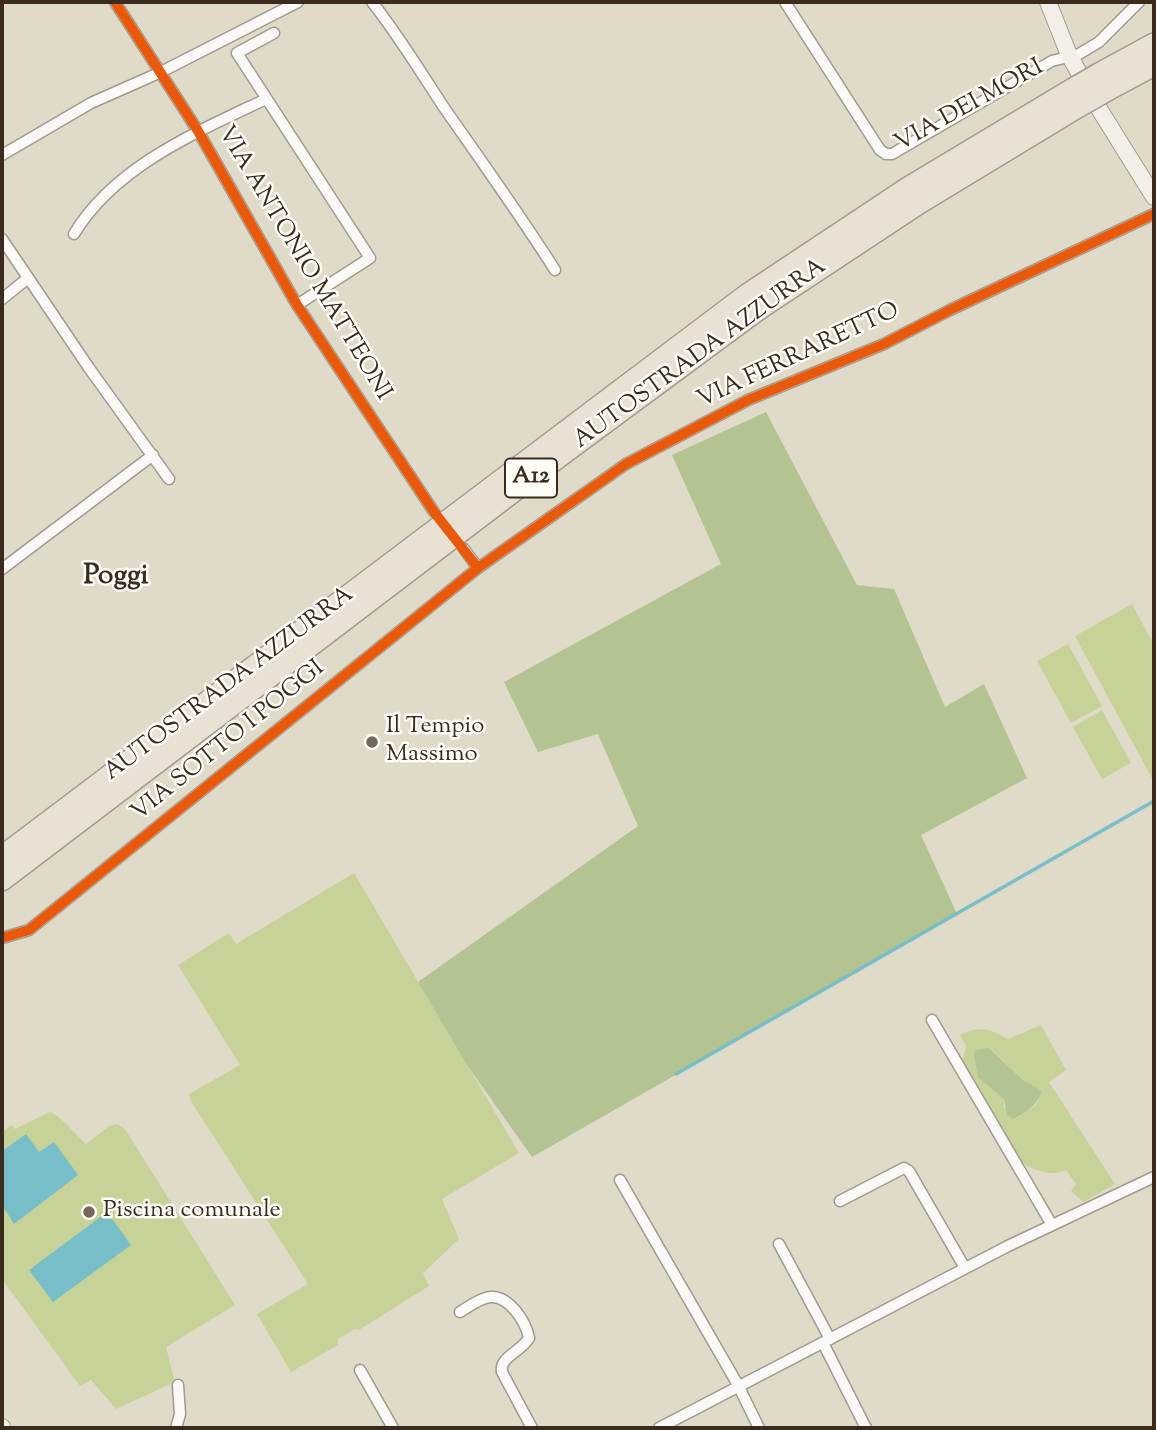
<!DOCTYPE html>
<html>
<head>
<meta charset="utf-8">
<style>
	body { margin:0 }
	#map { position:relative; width:1156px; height:1430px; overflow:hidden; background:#e0dac8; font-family:"Sorts Mill Goudy",serif }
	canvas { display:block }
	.frame { position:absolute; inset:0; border:4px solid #3b2a1e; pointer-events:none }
</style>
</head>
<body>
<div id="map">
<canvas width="1156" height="1430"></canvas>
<div class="frame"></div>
</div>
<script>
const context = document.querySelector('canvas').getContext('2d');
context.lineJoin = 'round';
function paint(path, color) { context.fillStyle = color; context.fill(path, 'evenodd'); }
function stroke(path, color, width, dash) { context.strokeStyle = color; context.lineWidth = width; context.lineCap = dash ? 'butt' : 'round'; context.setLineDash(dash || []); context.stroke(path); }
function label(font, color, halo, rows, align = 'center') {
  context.font = font + ' "Sorts Mill Goudy",serif'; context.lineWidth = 5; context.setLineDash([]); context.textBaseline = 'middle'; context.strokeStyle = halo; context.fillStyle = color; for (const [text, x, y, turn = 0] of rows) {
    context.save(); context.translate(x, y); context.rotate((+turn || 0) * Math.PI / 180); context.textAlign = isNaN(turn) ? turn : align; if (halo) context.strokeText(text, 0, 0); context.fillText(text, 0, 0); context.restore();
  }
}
const green = new Path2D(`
	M1132,604L1154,645V782L1075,636Z
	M1068,644L1102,706L1071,723L1037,661Z
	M1102,710L1131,763L1102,779L1073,727Z
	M354,873L519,1153L442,1199L459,1239L423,1273L429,1286L359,1330L355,1329L338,1339V1345L291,1372L257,1314L308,1284L191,1101L189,1094L240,1065L178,965L229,933L236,944Z
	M1041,1025L1066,1070L1049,1082L1115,1184L1083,1202L1071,1191L1076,1184L1066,1170C1053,1177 1035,1171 1023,1163L962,1063L966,1046L960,1035C978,1025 991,1029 1008,1039ZM990,1048L1024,1081L1042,1092L1036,1105L1017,1118L1004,1107V1099L978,1078L979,1050Z
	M50,1112C64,1118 75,1135 86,1144L109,1126L117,1124L125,1129L235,1305L166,1347L175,1382L116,1409L91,1380L80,1386L2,1279V1132L12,1125L15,1129Z`);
const forest = new Path2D(`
	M766,412L857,585L894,589L945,707L984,684L1027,778L921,835L957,914L532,1157L467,1065L418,982L638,826L598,734L538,752L504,682L721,564L672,455Z
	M989,1048L1024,1081L1039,1089L1042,1092C1037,1105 1025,1114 1013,1119L1007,1115L1004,1099L978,1078L974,1054L976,1050Z`);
const water = new Path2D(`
	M26,1134L39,1152L54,1142L78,1175L14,1224L2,1205V1151Z
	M107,1212L131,1245L53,1302L29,1270Z`);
const stream = new Path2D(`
	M676,1074L1154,801`);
const minor = new Path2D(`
	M115,2L198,131L297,305L434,512
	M372,2C399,36 421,73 445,109C482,162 520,215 555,270
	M785,2L880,150L886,154H892L1052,61L1079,54L1099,42L1139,2
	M274,33L237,53L370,258L297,305
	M2,155L91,103L161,72L298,2
	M74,234C115,166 197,132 266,99
	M2,239L89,368L169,479
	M2,299L28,278
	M464,549L478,568
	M2,569L153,455
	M2,938L29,930L478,568L626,464L748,400L884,344L950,310L1154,214
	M932,1020L1052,1225
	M620,1180L738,1385L759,1428
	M840,1201L904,1168L909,1171L965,1268
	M779,1244L830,1339
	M460,1312C468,1307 480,1298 490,1297C509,1295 526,1322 529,1338C521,1352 499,1357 502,1372L532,1428
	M823,1343L866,1428
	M360,1370L393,1428
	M176,1428L180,1414L178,1385
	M659,1428L1008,1246L1154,1177`);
const secondary = new Path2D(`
	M1048,2L1069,55L1101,112L1154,197
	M2,1427V1428`);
const motorway = new Path2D(`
	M1099,74L1154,44
	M1109,89L1154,65
	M2,857L747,295L908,188L1073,89
	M2,880L561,455L757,310L919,203L1079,106`);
const motorwayBridge = new Path2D(`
	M1073,89L1099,74
	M1079,106L1109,89`);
const cycleway = new Path2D(`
	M115,2L198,131L297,305L434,512L478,568
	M2,938L29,930L478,568L626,464L748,400L884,344L950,310L1154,214`);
const markers = [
	[372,742,7,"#75685a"],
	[89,1212,7,"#75685a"]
];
const shields = [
	[531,478,52]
];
const shieldNames = [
	["A12",531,478]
];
const streetNames = [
	["VIA DEI MORI",970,107,-29],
	["VIA ANTONIO MATTEONI",303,264,59],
	["AUTOSTRADA AZZURRA",701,355,-36],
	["VIA FERRARETTO",799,357,-25],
	["AUTOSTRADA AZZURRA",230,685,-37],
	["VIA SOTTO I POGGI",229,742,-39]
];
const poiNames = [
	["Il Tempio",386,728],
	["Massimo",386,756],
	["Piscina comunale",103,1212]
];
const quarterNames = [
	["Poggi",116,578]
];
paint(green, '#c7d299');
paint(forest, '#b3c391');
paint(water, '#77bec8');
stroke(stream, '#77bec8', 3.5);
stroke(minor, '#a19b8f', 13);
stroke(secondary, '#a19b8f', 18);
stroke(motorway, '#a19b8f', 24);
stroke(minor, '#faf9f7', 10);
stroke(secondary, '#f3efe8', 16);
stroke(motorway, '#e8e1d4', 21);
stroke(motorwayBridge, '#a19b8f', 24, []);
stroke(motorwayBridge, '#e8e1d4', 21);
stroke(cycleway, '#e8590c', 10);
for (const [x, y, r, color] of markers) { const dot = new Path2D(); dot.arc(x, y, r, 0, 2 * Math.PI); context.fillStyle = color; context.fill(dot); stroke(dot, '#fdfcf7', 2.5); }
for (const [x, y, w] of shields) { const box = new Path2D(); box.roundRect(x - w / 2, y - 19.5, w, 39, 5); context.fillStyle = '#fdfcf7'; context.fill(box); stroke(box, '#3b2a1e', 2); }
label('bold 23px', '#3b2a1e', null, shieldNames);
label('24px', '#3b2a1e', '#fdfcf7', streetNames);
label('24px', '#3b2a1e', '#fdfcf7', poiNames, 'left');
label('bold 28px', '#3b2a1e', '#fdfcf7', quarterNames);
</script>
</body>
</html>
